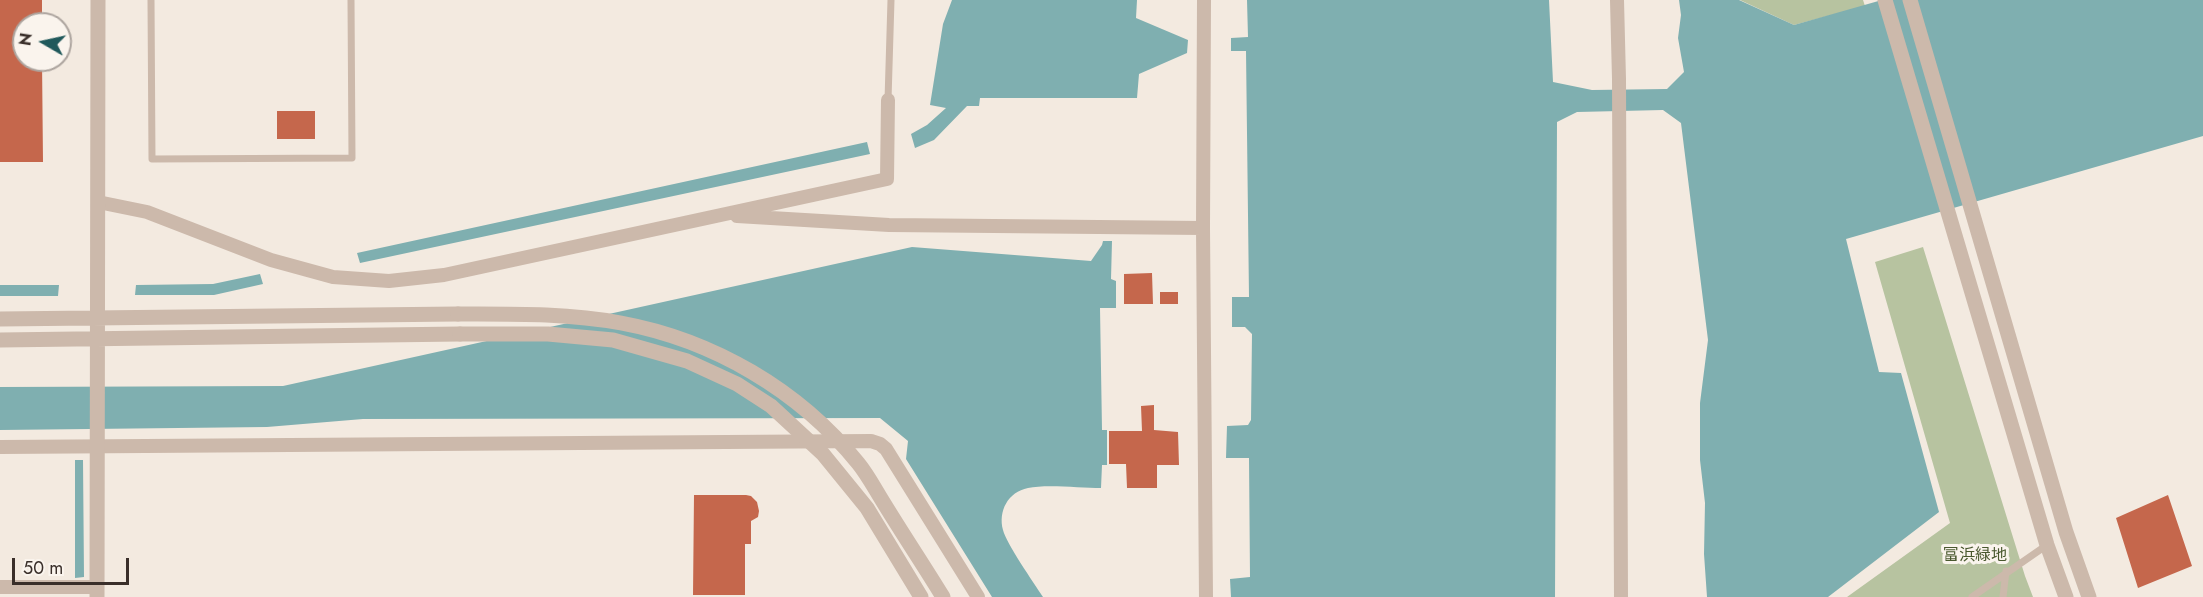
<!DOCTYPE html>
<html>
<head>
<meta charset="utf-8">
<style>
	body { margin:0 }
	#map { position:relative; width:2203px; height:597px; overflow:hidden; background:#f3eae0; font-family:Jost,sans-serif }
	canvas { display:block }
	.north { position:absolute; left:12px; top:12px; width:60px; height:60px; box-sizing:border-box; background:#faf4ed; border:2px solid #ada59f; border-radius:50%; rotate:279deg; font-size:16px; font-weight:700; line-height:24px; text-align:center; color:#3a2f2a }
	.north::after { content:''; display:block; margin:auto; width:21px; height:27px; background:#20595b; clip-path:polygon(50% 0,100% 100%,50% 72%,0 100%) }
	.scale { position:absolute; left:12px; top:558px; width:117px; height:27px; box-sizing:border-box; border:3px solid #3a2f2a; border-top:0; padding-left:8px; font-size:18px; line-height:21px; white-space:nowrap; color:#3a2f2a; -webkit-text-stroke:4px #faf4ed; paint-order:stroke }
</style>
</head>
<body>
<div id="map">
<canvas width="2203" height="597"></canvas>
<div class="north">N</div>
<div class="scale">50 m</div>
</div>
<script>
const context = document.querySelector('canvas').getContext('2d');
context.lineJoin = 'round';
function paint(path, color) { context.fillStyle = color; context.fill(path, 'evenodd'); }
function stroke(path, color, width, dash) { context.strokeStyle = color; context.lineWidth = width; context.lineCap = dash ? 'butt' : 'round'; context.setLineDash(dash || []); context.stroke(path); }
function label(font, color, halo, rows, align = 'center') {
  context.font = font + ' Jost,"Noto Sans JP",sans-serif'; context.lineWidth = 6; context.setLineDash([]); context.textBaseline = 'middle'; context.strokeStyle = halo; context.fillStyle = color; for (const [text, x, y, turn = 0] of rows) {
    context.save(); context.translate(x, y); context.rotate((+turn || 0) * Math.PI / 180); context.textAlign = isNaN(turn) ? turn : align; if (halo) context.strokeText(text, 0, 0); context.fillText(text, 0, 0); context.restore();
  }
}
const green = new Path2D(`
	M1740,0H1863L1865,6L1794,25Z
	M1923,247L2025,576L2033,597H1847L1950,523L1875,262Z`);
const water = new Path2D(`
	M952,0H1137L1136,18L1188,40L1187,53L1139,74L1137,98H980L979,106H967L934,140L915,148L911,134L927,125L946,108L930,105L943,24Z
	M1247,0H1549L1553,82L1592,90L1667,89L1684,72L1678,38L1681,15L1679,0H1739L1794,25L1882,0H2203V136L1846,239L1879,372L1901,373L1939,512L1828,597H1707L1704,554L1705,503L1700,460V403L1708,340L1681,123L1663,110L1577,112L1557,122L1555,597H1231L1230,579L1250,577L1249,458H1226L1227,426L1248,425L1251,420L1252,334L1245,327H1232V297H1249L1246,51H1231V38L1248,37Z
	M867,142L870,154L360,263L357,253Z
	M1103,241H1112L1111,279L1116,281V308H1100L1102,430H1107V465H1102L1101,488C1081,488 1046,484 1028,488C1008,492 998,511 1003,530C1006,543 1034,583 1043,597H992L906,459L908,441L880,418L363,419L267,427L0,430V387L283,386L912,247L1091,261L1102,245Z
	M260,274L263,284L214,295H135L136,285L213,284Z
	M0,285H59L58,296H0Z
	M75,460H83L84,577L75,578Z`);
const building = new Path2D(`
	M0,0H42V24H24V60H42L43,162H0Z
	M277,111H315V139H277Z
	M1152,273L1153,304H1124V274Z
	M1160,292H1178V304H1160Z
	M1154,405V430L1178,432L1179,465H1157V488H1127L1126,464H1109V431H1142L1141,406Z
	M694,495H746L751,496L757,502L759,511L758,517L751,521V544H745V595H693Z
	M2168,495L2192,566L2138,588L2116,518Z`);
const service = new Path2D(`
	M151,0L152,159L352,158L351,0
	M888,100L891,0
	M1972,597L2047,545
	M2003,597L2006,571`);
const minor = new Path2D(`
	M1204,0L1203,228L1206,597
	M1617,0L1619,79L1621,597
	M98,202L147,212L271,260L333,277L389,281L444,275L887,179L888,100
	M737,216L889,225L1203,228
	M0,447L871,441L880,444L886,449L978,597
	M0,587H97`);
const tertiary = new Path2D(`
	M1885,0L2047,545L2066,597
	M1910,0L2066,532L2089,597
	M0,319L458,314
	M0,340L460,334
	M97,597L98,0`);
const tertiaryBridge = new Path2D(`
	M458,314C512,314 567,313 621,323C713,340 799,390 858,463C868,475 876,491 885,505C904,536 924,566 943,597
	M460,334H548L613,340L687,361L737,384L771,406L823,454L867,508L921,597`);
const parkNames = [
	["富浜緑地",1975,556]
];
paint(green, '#b7c3a0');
paint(water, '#7fafb0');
paint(building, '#c5674c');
stroke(service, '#ccb9ab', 7);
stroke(minor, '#ccb9ab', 14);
stroke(tertiary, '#ccb9ab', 15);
stroke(tertiaryBridge, '#ccb9ab', 15);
label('16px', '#49582e', '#faf4ed', parkNames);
</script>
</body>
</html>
